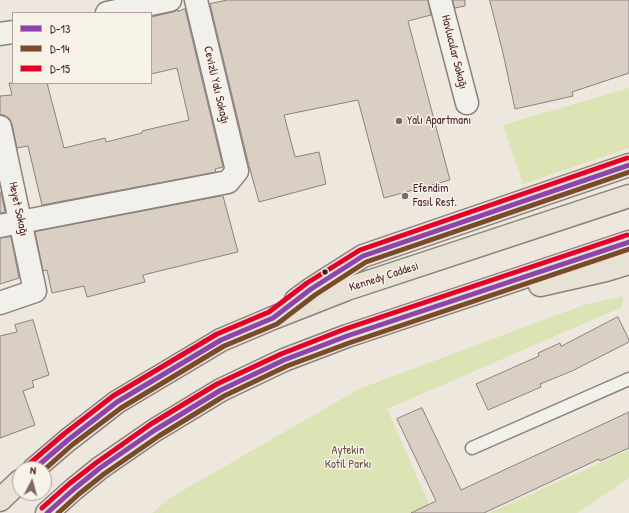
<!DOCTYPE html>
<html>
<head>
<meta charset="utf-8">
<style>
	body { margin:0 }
	#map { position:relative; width:629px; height:513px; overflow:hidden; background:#ede7dd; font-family:"Patrick Hand",sans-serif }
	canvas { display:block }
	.legend { position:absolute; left:12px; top:12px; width:140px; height:72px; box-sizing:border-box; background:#f7f3e8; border:1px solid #b29e9c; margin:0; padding:5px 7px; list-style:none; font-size:12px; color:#4a1f2b }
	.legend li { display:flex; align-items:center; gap:8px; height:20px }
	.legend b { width:20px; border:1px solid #b29e9c }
	.north { position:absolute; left:12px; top:461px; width:40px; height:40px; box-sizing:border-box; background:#f7f3e8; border:1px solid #b29e9c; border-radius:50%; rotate:6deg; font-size:11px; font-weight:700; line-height:16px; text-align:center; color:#4a1f2b }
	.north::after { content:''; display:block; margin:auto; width:14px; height:18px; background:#836569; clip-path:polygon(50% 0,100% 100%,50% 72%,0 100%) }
</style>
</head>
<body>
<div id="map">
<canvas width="629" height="513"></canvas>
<ul class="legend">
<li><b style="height:5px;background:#8e44ad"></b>D-13</li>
<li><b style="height:5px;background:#7a4b2a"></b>D-14</li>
<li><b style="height:5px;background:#e4002b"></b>D-15</li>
</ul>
<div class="north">N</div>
</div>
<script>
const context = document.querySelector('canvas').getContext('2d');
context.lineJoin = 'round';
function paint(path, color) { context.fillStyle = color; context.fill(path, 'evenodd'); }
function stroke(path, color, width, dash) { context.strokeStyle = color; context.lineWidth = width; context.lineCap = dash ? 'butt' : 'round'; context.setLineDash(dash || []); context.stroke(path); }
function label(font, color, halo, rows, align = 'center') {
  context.font = font + ' "Patrick Hand",sans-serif'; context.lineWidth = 3; context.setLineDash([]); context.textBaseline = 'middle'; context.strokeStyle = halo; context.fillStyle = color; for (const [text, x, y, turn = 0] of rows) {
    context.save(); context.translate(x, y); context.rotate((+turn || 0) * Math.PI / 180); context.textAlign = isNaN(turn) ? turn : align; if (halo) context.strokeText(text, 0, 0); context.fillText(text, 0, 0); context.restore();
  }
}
const green = new Path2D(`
	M629,88V148L523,184L503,125Z
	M623,296L622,307L387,409L433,513H152L170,498L359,389L581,306Z
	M629,450V478L577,513H489Z`);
const building = new Path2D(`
	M228,0H428L431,15L408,21L450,180L384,198L358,100L284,115L295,157L319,152L326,184L259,202L248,162L210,4Z
	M453,0H465V6L455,8Z
	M490,0H629V73L572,92L573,96L515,109L503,53Z
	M185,9L223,167L215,169L216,172L42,205L28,146L17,148L12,124L10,119L4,115H0V96L12,95L9,83H47L64,148L105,138L106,142L142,133V131L189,120L177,68L151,74V17L173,12L178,10V11Z
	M1,192L5,212L0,213V193Z
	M223,196L238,252L225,255L143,275L145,282L87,297L84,286L52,293L47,270L43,271L35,232Z
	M11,237L19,278L0,284V238Z
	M618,317L629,340V342L572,371L540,384L541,387L488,410L476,384L539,356L538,353L560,343L561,346Z
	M33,320L49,375L32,381L34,387L23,391L35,425L0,438V336L17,332L15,325Z
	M422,408L461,490L629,412V448L600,461L599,459L484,513H411L436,501L397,419Z`);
const service = new Path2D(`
	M472,448L629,379`);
const minor = new Path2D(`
	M440,0L467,103
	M107,13L170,0
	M0,34L13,32
	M0,127L35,291L0,303
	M0,226L228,182L237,171L196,0`);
const trunk = new Path2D(`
	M540,285L606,270L629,263
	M296,300L311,289L363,256L629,165
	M34,469L68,440L117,402L221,340L273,318L347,289L629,196
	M0,500L20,481
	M47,513L74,489L100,468L155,430L221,390L284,360L347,336L629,242`);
const bus1 = new Path2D(`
	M34,469L68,440L117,402L221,340L273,318L311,289L363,256L629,165
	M47,513L74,489L100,468L155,430L221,390L284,360L347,336L629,242`);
const bus2 = new Path2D(`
	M44,470L72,445L121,408L224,346L277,324L315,295L366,262L629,172
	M58,513L79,494L104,474L159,436L224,396L287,366L349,343L629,249`);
const bus3 = new Path2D(`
	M29,464L64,434L113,396L217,334L269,312L307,283L360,250L627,158
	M42,508L69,484L96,463L151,424L217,384L281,354L345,329L627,235`);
const markers = [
	[399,121,4,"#836569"],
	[405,196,4,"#836569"],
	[325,272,3.5,"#4a1f2b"]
];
const streetNames = [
	["Havlucular Sokağı",454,52,76],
	["Cevizli Yalı Sokağı",216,85,77],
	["Heyet Sokağı",18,209,78],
	["Kennedy Caddesi",384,277,-18]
];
const poiNames = [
	["Yalı Apartmanı",407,121],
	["Efendim",413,189],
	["Fasıl Rest.",413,203]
];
const parkNames = [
	["Aytekin",348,451],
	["Kotil Parkı",348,465]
];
paint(green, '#dce3b4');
paint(building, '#dacfc3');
stroke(building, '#8c817e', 1);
stroke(service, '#8c817e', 15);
stroke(minor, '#8c817e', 25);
stroke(trunk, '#8c817e', 25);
stroke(service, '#f1f0eb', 12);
stroke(minor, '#f1f0eb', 22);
stroke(trunk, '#e7e2d3', 22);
stroke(bus1, '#8e44ad', 5);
stroke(bus2, '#7a4b2a', 5);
stroke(bus3, '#e4002b', 5);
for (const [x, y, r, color] of markers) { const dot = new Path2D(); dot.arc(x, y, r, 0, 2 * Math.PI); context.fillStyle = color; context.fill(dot); stroke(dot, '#f7f3e8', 1.5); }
label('12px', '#4a1f2b', '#f7f3e8', streetNames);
label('12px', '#4a1f2b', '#f7f3e8', poiNames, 'left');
label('12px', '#6b4f45', '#f7f3e8', parkNames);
</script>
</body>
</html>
